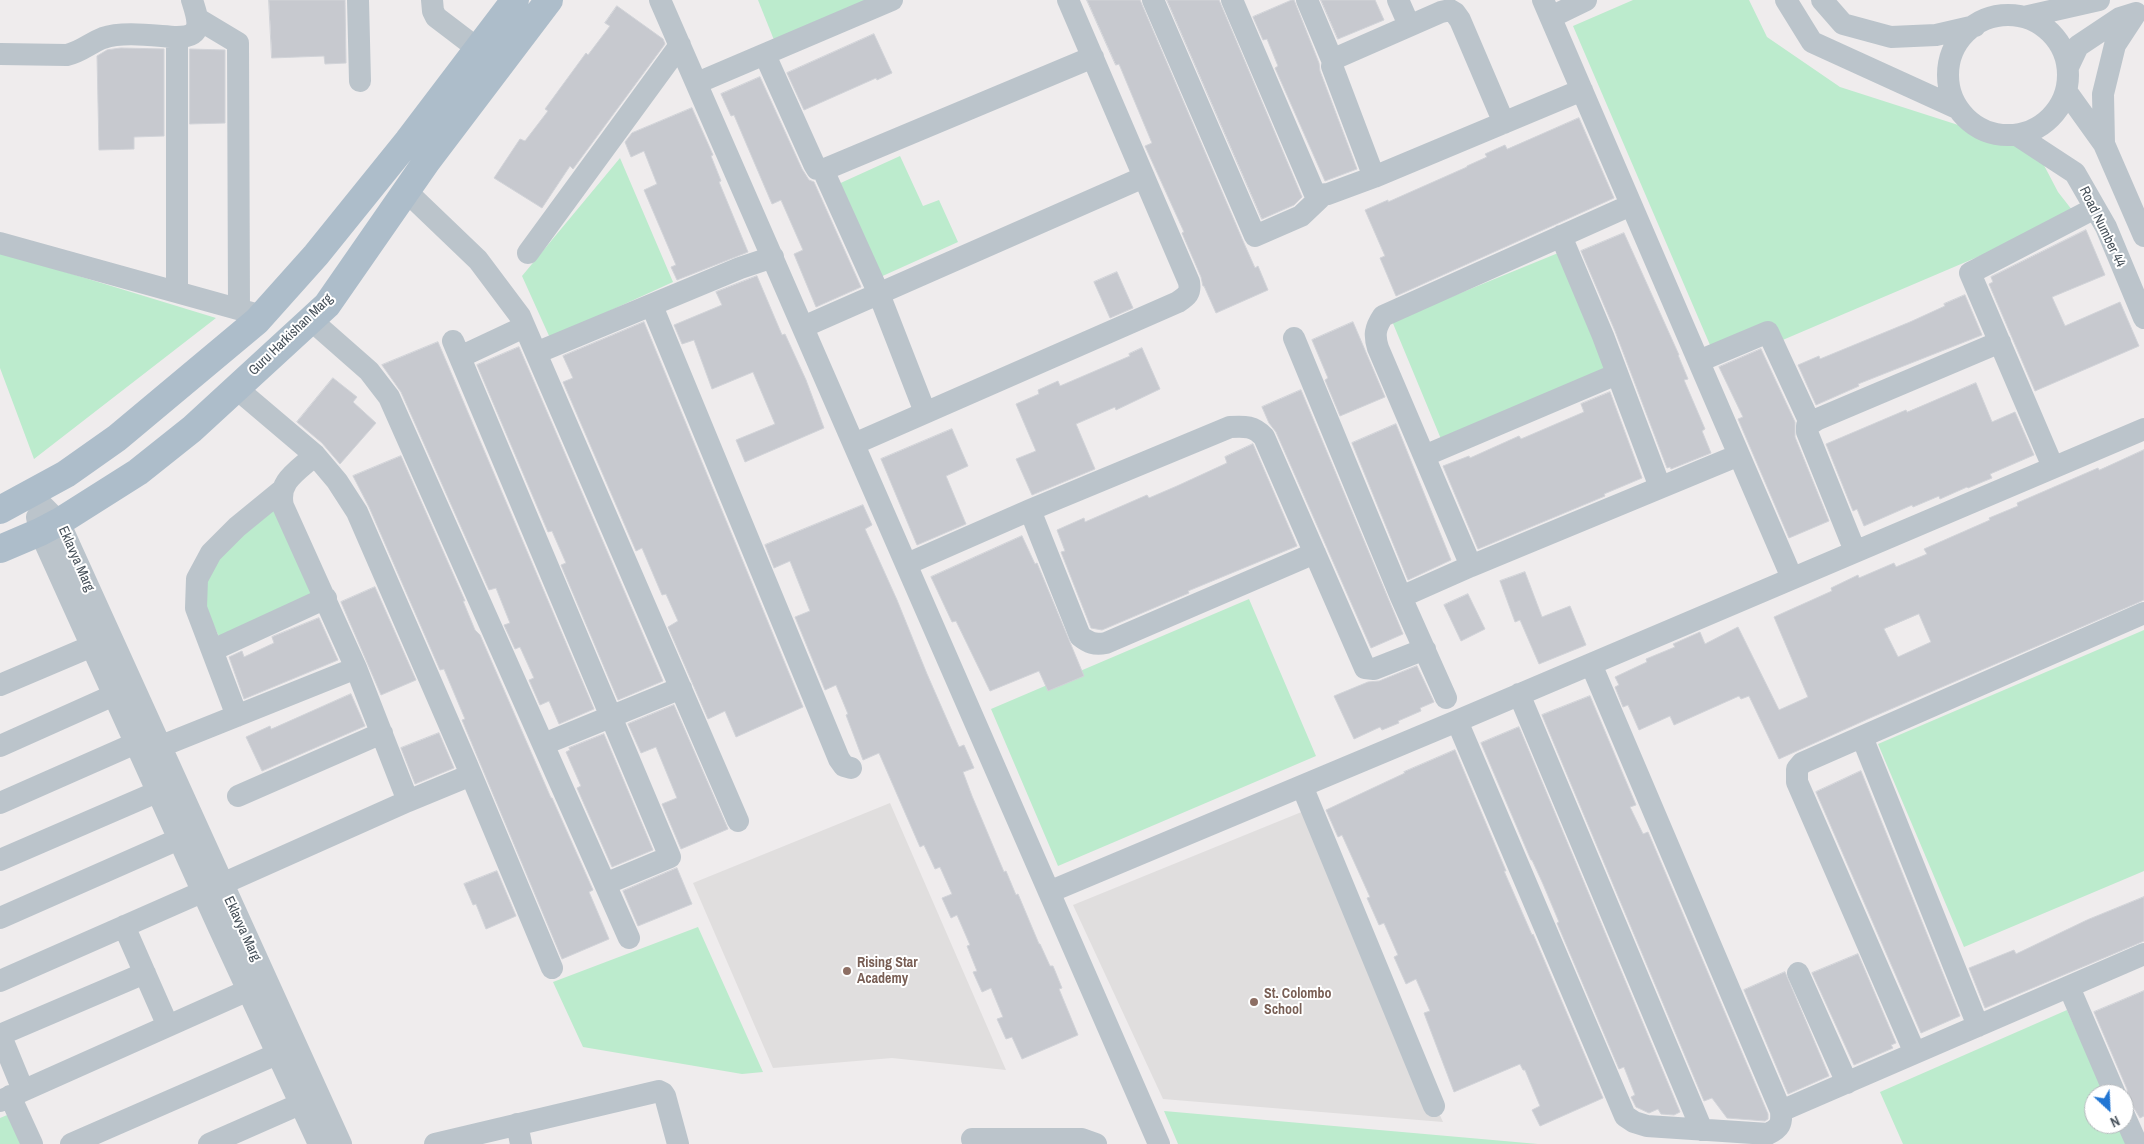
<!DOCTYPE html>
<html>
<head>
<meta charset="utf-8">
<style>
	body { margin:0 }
	#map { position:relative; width:2144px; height:1144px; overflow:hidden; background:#efeced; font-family:"Archivo Narrow",sans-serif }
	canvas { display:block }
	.north { position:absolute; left:2084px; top:1084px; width:50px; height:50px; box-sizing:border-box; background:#fff; border:1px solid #b5b9bd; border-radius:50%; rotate:155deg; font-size:14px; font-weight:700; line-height:20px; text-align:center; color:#465059 }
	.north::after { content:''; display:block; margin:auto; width:18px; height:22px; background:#2276d3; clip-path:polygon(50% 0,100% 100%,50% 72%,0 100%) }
</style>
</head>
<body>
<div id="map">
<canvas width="2144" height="1144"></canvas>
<div class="north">N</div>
</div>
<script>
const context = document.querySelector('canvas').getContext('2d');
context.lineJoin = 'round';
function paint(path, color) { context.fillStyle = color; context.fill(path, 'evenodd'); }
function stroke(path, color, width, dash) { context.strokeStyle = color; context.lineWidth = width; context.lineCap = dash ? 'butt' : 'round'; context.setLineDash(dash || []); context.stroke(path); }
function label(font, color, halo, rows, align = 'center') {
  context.font = font + ' "Archivo Narrow",sans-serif'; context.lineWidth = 4; context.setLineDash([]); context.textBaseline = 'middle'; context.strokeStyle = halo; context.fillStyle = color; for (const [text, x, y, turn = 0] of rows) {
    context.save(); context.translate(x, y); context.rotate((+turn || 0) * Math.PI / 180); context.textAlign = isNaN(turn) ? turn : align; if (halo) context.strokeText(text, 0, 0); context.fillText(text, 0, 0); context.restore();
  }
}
const education = new Path2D(`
	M890,803L1006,1070L892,1058L773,1068L693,883Z
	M1304,811L1443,1122L1163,1099L1073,905Z`);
const green = new Path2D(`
	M758,0H866L774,40Z
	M1633,0H1749L1767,37L1840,87L2036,150L2058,192L2076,215L1778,342L1713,352L1573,26Z
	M900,156L923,206L939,200L958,242L876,279L834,186Z
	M620,158L673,282L550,338L522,276Z
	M1563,251L1612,369L1441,439L1392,321Z
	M0,252L216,318L34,459L0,368Z
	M277,508L316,600L221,641L203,602L205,571L231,538Z
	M1249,599L1316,756L1058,866L991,709Z
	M2144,630V871L1964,947L1878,744Z
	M698,927L763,1072L742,1074L583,1047L553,982Z
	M2067,1010L2105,1094H2094V1124H2118L2127,1144H1903L1880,1092Z
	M1164,1111L1538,1144H1178Z
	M12,1113L25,1144H0V1118Z`);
const building = new Path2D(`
	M269,0H345L346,63L325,64L324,56L272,58Z
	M1087,0H1140L1243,241L1255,268L1258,266L1268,290L1216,313L1204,286H1203L1201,277L1182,233L1184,232L1145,146L1152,143L1119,64L1116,65Z
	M1167,0H1219L1302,197L1294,205L1262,219Z
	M1292,0H1294L1319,63L1320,71L1357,169L1325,181L1275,68L1278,66L1267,39L1263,40L1253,17Z
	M1321,0H1375L1384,20L1338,39Z
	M617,6L663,39L665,44L573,169L570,166L542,208L494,178L520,139L525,141L548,111L545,109L586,53L588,55L610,26L605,23Z
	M874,34L892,73L877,80L876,78L804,110L787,73Z
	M121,48L164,49V136L134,137V149L99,150L97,56L107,50Z
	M190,49L225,50V123L190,124Z
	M760,77L802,169L809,180L814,182L861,287L816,307L794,254L803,250L781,200L772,204L734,115L731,116L721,94Z
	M692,108L713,155L711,156L721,181L719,182L748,252L677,280L671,267L676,265L644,190L657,184L644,151L631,157L625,142L632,133Z
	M1579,118L1614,198L1396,296L1380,258L1385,256L1365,210L1388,200V202L1467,167V166L1487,157L1485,154L1505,145L1507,149Z
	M2086,230L2105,275L2052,297L2065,326L2120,302L2139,346L2035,391L1989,284L1993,282L1991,277Z
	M1624,233L1679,355H1678L1688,379L1684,380L1705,429L1702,431L1711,453L1671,469L1670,467L1667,468L1615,331L1581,251Z
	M1117,272L1133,308L1110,318L1094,282Z
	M757,276L782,335L785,334L806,380L824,428L745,462L736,440L775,424L753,372L712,389L694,340L682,344L674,325L722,305L716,292Z
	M1965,295L1982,335L1858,384L1859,386L1816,405L1798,365L1819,356L1820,359L1910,322L1945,306L1944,304Z
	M644,322L803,707L736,737L725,711L708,719L668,627L678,621L666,594L662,595L642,548L636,551L563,382L573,378L563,356Z
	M1353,322L1385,397L1340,416L1325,380L1328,378L1312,340Z
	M438,342L594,709L559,724L549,701L540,705L529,680L534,678L520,647L515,649L504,625L510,623L496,588L489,590L401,392L382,365Z
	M519,347L663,681L618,700L561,565L566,563L552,531L548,532L477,365Z
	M1142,348L1160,389L1116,410L1115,407L1076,424L1095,469L1032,495L1016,459L1036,451L1016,404L1039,394L1038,390L1058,381L1060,386L1130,356L1129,354Z
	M1761,349L1795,422V437L1829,521L1789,538L1738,419L1743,417L1719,367Z
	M333,378L357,397L353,402L376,423L340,464L322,443L297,422Z
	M1976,383L1992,422L2015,412L2034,455L1990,474L1992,478L1968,488L1967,487L1940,499L1939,496L1913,507L1912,505L1864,526L1857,509L1853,511L1826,444L1906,410L1907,412Z
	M1301,390L1403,634L1371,648L1276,432L1269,423L1262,407Z
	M1610,392L1642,478L1604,494L1605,496L1478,549L1443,466L1469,456L1470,458L1519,436L1521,439L1584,412L1581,404Z
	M1396,424L1451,560L1408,580L1352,443Z
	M952,429L968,466L946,476L966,524L917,545L881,459Z
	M1253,444L1297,546L1188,591L1189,593L1102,630L1091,628L1061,552L1065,551L1057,530L1084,518L1085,522L1147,495L1149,498L1177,486L1227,463L1225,457Z
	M2144,450V600L1870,718L1779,759L1749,696L1741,699L1739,696L1674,725L1670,716L1639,730L1628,705L1623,707L1615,687L1619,685L1615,677L1647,662L1646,659L1675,647L1673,644L1700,632L1705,644L1738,627L1779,710L1808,697L1774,617L1832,591L1831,588L1858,575L1859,578L1894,563L1896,567L1927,554L1924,549L1990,520L1989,518L2018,506L2017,503L2098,468L2099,470ZM1919,614L1931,642L1898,657L1884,629Z
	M401,456L465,601H463L475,630L480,635L551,798H552L593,890L589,892L609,939L562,959L462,720L465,719L444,669L440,670L369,507L353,476Z
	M863,505L872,525L865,529L897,600L927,674L959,747L964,745L974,768L963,772L972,796L1004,872L1006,871L1016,895L1018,894L1039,944H1040L1050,966H1053L1062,988L1059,989L1078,1035L1022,1059L1012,1037L1006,1039L997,1019L1003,1017L991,988L982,992L973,972L977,971L967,946L970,945L957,915L951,918L942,898L952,894L940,867L935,869L924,845L920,847L879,753L863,760L846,715L848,714L836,685L825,690L795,617L810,611L790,561L774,568L765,545Z
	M1022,536L1035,564L1037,563L1084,676L1048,691L1039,671L990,691L956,621L952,622L931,577Z
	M1525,572L1542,617L1570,606L1586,645L1539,664L1520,620L1515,622L1500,581Z
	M375,587L416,680L381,695L341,602Z
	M1468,594L1485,629L1461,641L1444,605Z
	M319,618L338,660L244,699L229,657L242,651L244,657L274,643L272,637Z
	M1417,666L1434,702L1420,708L1421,711L1398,721L1399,723L1382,730L1380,727L1354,739L1334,696L1368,682L1379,681Z
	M351,694L365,726L262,771L246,737L270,726L271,729Z
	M1590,696L1636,805L1630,807L1643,834L1648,832L1768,1114V1119L1765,1121L1727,1118L1712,1098L1704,1101L1542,715Z
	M674,705L728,829L681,849L662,804L677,798L656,747L641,753L628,724Z
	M1519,727L1680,1112L1674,1115L1661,1114L1658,1109L1649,1113L1636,1107L1631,1097L1635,1095L1624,1067L1619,1069L1557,923L1559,922L1543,884L1532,860H1531L1481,743Z
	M439,733L454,768L415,784L401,748Z
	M604,734L653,850L612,867L577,788L581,786L566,752L570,750L569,748Z
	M1455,750L1506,871H1504L1532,935L1533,934L1603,1098L1540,1126L1532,1110L1540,1106L1525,1070H1523L1520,1064L1454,1092L1424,1013L1430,1011L1416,979L1406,984L1394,957L1398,955L1384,923L1379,925L1367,898L1370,897L1342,835L1338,837L1326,810L1405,773L1404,772Z
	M1861,771L1960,1016L1921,1033L1816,792Z
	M677,868L692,904L638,926L623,891Z
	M497,871L516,916L486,929L476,904L473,905L464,884Z
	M2144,897V941L1985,1008L1969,968L2014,950L2016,954L2087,920Z
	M1858,954L1896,1043L1891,1045L1893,1048L1854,1065L1812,973Z
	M1785,972L1829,1076L1788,1094L1744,990Z
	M2144,991V1116L2140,1118L2132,1105L2125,1102L2128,1096L2127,1089L2094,1012Z`);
const minor = new Path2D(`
	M358,0L360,81
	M432,0L433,11L436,17L478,49
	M660,0L1159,1144
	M1153,0L1255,236L1301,216L1322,196
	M1232,0L1314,192L1318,195L1328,194L1374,177L1582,90
	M1307,0L1333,62
	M1398,0L1409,25
	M1543,0L1792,578
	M1786,0L1812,42L1959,109
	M1822,0L1843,24L1891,37L1936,35L1975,26
	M1948 75a60 60 0 1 1 120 0a60 60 0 1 1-120 0Z
	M1551,17L1586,0
	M2024,17L2099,0
	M198,19L238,43L239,309
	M0,54L67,55C81,52 90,43 103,38C123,31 156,36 177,37
	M765,55L814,164L817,169L823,170L1093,57
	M2068,67L2078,46L2120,18L2136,13
	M697,83L892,0
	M2066,91L2104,144L2144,236
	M2017,135L2075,173L2106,227L2144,318
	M2104,144L2103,94L2115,45L2136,13
	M823,170L879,294L925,412
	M1374,177L1332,66L1336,58L1441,12L1450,10L1455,13L1460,20L1504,123
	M406,191L478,260L520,316L738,821
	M1631,205L1383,316C1375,328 1374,335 1378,348L1471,566L1739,455
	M1561,236L1603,336L1660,487
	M0,243L252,313
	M528,253L680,45
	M177,292V37C205,37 198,19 192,0
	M652,306L839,759L844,766L851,768
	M311,320L369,371L389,397L629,938
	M803,327L1144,177
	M1294,338L1401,597L1446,698
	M453,341L670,857L605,884
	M536,353L740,268L773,257
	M460,357L524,327
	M1699,361L1768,332L1810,423
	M236,388L315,455L337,481L357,512L467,765L552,968
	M854,444L1178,302C1187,296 1191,293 1189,282L1068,0
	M1424,456L1617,374
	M2053,467L1970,273L2095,208
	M31,494L59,522L341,1144
	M1030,510L1080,636C1089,643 1094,645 1106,643L1315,553
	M37,517L40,532L219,928L319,1144
	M1855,551L1807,432V426L1818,419L2000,342
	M907,564L1030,510L1230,427C1245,426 1254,426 1264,437L1365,668L1374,669L1425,649
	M1401,597L1471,566
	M213,650L326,598
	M0,685L92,646
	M1519,694L1702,1130
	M237,716L196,608L197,579L211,553L237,527L281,491
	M1457,721L1625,1116L1634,1122L1647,1126L1768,1134C1780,1128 1782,1124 1781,1111L1591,664
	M1862,737L1978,1026
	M544,744L681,688
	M0,746L114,695
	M159,747L356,668
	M1302,786L1434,1106
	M238,796L382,733
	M408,801L471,775
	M0,803L136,743
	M0,860L157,792
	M222,884L408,801L356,668L283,506C277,481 298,471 315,455
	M1049,892L1457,721L2144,429
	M0,918L179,839
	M124,926L168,1026
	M1798,973L1847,1083
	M0,981L202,892
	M2069,987L2115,1094
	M0,1034L23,1090
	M0,1035L145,973
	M1915,1053L1797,782V769L1802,763L2144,613
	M10,1096L32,1144
	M0,1101L262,984
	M1781,1111L2144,954
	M2124,1115L2137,1144
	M517,1124L521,1144
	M972,1139H1082L1096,1144
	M71,1144L277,1054
	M209,1144L300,1104
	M435,1144L659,1091L663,1093L665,1096L678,1144`);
const major = new Path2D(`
	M0,510L66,474L117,438L257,321L316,255L408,141L515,0
	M0,549L40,532L59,522L138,472L192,429L327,305L427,161L549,0`);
const markers = [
	[847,971,5,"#8d6e63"],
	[1254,1002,5,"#8d6e63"]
];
const streetNames = [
	["Road Number 44",2102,227,64],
	["Guru Harkishan Marg",291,335,-44],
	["Eklavya Marg",76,559,66],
	["Eklavya Marg",242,929,65]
];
const educationNames = [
	["Rising Star",857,963],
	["Academy",857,979],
	["St. Colombo",1264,994],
	["School",1264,1010]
];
paint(education, '#e0dede');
paint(green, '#bcebcd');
paint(building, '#c7c9cf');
stroke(building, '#d1d3d8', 1);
stroke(minor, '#bbc4cb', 22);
stroke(major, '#adbdca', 28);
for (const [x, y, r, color] of markers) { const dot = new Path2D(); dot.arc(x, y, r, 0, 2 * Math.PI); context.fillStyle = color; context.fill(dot); stroke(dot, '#fff', 2); }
label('14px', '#465059', '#fff', streetNames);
label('bold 14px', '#785e54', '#fff', educationNames, 'left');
</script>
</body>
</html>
